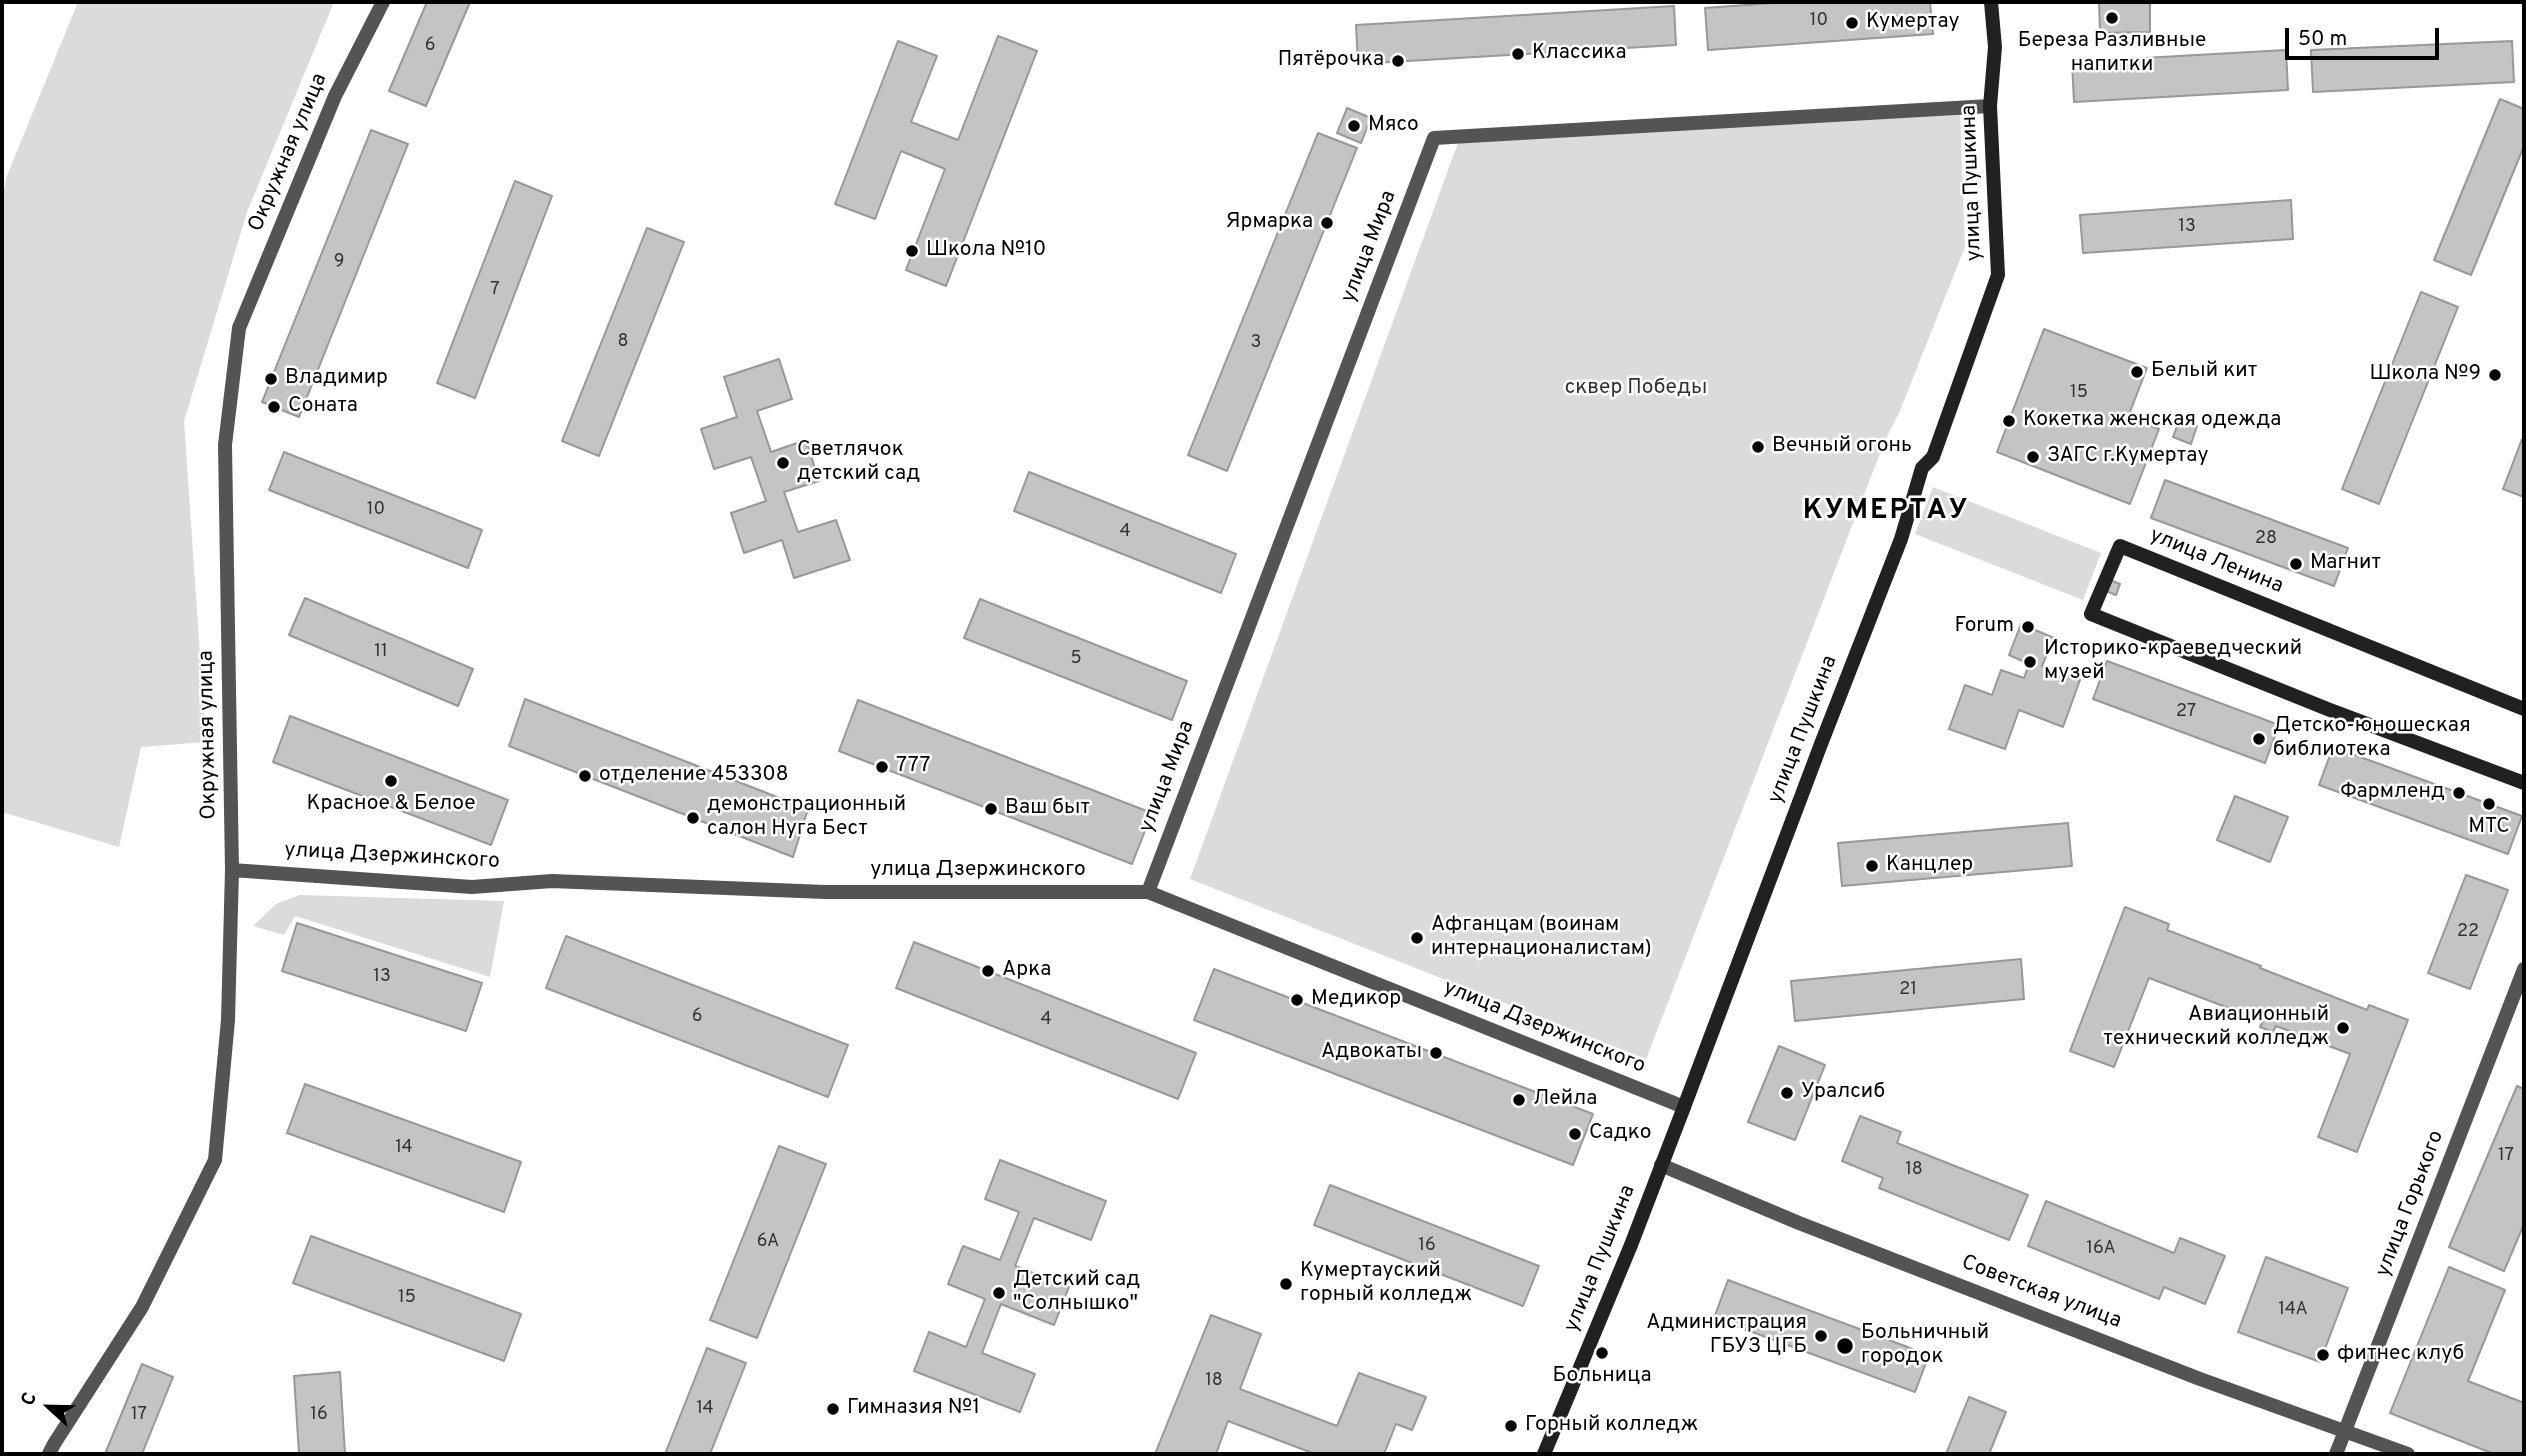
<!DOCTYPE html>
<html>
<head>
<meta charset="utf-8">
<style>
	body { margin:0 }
	#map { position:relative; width:2526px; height:1456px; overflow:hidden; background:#fff; font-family:Overpass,sans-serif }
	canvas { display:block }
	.frame { position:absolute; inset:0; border:4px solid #000; pointer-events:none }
	.north { position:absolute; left:14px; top:1372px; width:70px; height:70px; -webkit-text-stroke:5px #fff; paint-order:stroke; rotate:292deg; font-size:19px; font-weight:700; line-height:28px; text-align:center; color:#000 }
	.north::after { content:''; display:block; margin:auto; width:24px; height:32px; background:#000; clip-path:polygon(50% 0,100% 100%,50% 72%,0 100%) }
	.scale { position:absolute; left:2285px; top:28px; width:154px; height:32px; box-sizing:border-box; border:4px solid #000; border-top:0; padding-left:9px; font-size:21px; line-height:24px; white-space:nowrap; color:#000; -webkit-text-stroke:5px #fff; paint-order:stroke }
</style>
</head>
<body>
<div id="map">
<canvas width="2526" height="1456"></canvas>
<div class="frame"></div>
<div class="north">С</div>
<div class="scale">50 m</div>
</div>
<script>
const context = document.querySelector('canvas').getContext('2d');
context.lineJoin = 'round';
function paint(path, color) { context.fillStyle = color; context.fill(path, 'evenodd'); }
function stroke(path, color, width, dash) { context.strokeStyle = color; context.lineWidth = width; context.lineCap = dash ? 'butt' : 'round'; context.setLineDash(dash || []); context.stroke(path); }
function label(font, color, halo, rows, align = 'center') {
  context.font = font + ' Overpass,sans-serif'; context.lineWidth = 5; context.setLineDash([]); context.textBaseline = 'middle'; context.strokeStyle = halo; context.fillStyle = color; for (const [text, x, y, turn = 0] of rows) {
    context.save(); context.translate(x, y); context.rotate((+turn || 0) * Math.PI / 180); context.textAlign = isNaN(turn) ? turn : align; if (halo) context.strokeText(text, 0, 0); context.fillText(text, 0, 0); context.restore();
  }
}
const green = new Path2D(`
	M78,2H334L247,212L184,421L206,742L141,747L119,847L2,812V205L6,178Z
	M1960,110L1965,247L1899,413L1884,443L1646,1059L1190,879L1459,140Z
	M1933,487L2101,553L2083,600L1915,534Z
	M299,895L504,901L490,977L295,916L284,935L253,926L276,904Z`);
const building = new Path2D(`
	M427,2H470L426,106L389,91Z
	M1786,2H1930L1933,34L1708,50L1705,8Z
	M2099,2H2150V32L2100,33Z
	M1674,6L1676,45L1358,64L1356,25Z
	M998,36L1037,51L946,286L906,270L945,169L901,151L875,219L835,204L898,41L937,56L911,122L958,140Z
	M2512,41L2514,82L2313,92L2311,50Z
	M2286,50L2288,90L2074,102L2072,62Z
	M2500,99L2524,109V146L2471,275L2434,260Z
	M1347,108L1371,118L1361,143L1337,133Z
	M371,130L408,144L299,417L262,402Z
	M1318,133L1357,148L1227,471L1188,455Z
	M515,181L552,196L475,398L437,383Z
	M2291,200L2293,239L2083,253L2080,215Z
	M647,228L684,242L599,456L562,441Z
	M2421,292L2458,307L2379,504L2342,489Z
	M2044,329L2147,368L2128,417L2159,429L2130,504L1997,452Z
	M779,359L792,399L757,411L771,452L806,440L819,481L784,492L798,532L836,520L850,560L794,578L782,540L744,553L731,513L766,501L751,457L714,469L701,429L737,417L724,377Z
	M2180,418L2197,426L2191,444L2173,437Z
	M2522,439L2524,440V497L2503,489Z
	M284,452L482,530L468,568L269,490Z
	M1029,472L1236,554L1221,593L1014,511Z
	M2165,480L2348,548L2334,586L2151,518Z
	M2110,580L2120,584L2116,595L2106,591Z
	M305,598L473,669L458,706L289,635Z
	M980,599L1187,681L1172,720L964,638Z
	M2021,624L2054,638L2042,666L2080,680L2063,727L2019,710L2005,749L1949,729L1965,685L1992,695L2001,670L2024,678L2029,664L2009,655Z
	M2107,661L2279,725L2265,763L2093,699Z
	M525,699L808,809L793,857L509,746Z
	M858,700L1152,813L1132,864L839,751Z
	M290,716L508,800L491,845L273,762Z
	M2333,747L2522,816L2508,854L2319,785Z
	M2235,796L2288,817L2270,862L2217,840Z
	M2068,823L2072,866L1842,886L1838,843Z
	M2466,875L2508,890L2470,989L2428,973Z
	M2125,907L2169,924L2167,930L2261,966L2260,968L2367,1010L2369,1005L2408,1020L2357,1152L2318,1137L2350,1054L2276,1026L2273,1032L2260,1027L2263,1021L2149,978L2114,1067L2070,1051Z
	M297,923L482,983L466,1031L282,971Z
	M566,936L848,1045L828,1097L546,988Z
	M914,942L1196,1053L1178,1099L896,988Z
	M2021,959L2024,999L1795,1021L1791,981Z
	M1214,969L1593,1114L1573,1165L1194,1020Z
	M1779,1046L1825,1065L1795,1140L1748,1122Z
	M305,1084L521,1162L504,1212L287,1133Z
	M2517,1086L2524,1089V1224L2504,1271L2449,1247Z
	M1860,1116L1901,1132L1897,1143L2028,1195L2009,1240L1879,1188L1883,1178L1842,1161Z
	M779,1146L826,1164L757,1338L710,1320Z
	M1000,1160L1106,1201L1091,1240L1034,1218L1015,1266L1069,1287L1054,1325L1001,1304L982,1353L1035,1374L1020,1412L914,1371L929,1332L966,1347L985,1299L948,1284L963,1246L1000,1260L1019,1212L985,1199Z
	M1330,1185L1539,1266L1523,1306L1314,1225Z
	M2046,1201L2174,1253L2180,1238L2225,1256L2205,1304L2164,1287L2159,1299L2028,1246Z
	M311,1236L521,1314L504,1361L293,1283Z
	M2266,1257L2348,1288L2320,1362L2238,1332Z
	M2449,1267L2505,1290L2468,1381L2524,1403V1454H2494L2390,1413Z
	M1728,1280L1929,1355L1915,1392L1714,1318Z
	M1211,1315L1261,1334L1240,1389L1337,1426L1359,1373L1426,1397L1412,1430L1396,1424L1384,1454H1315L1228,1421L1216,1454H1155Z
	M707,1348L746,1363L710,1454H665Z
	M142,1364L173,1377L142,1454H105Z
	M340,1372L345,1454H299L294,1376Z
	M1969,1397L2006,1412L1989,1454H1946Z`);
const minor = new Path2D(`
	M1148,892L1434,138L1990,106`);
const tertiary = new Path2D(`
	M232,870L472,887L552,881L825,892H1148L1684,1107
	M1661,1165L1799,1223L2200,1379L2408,1454
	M49,1454L54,1444L142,1307L215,1160L228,1020L232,870L225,445L239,328L335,96L383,2
	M2336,1454L2524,969`);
const secondary = new Path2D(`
	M2524,709L2120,546L2091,614L2330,710L2524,783
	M1544,1454L1631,1245L1684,1107L1821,744L1901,539L1922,468L1933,457L1998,275L1990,106L1995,47L1991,2`);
const markers = [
	[2112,18,7,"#000"],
	[1852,23,7,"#000"],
	[1518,54,7,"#000"],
	[1398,61,7,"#000"],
	[1354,126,7,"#000"],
	[1327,223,7,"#000"],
	[912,251,7,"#000"],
	[2137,372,7,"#000"],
	[2495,375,7,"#000"],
	[271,379,7,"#000"],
	[274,407,7,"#000"],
	[2009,421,7,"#000"],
	[1758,447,7,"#000"],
	[2033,457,7,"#000"],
	[783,463,7,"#000"],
	[2296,564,7,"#000"],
	[2028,627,7,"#000"],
	[2030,662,7,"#000"],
	[2259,739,7,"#000"],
	[882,767,7,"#000"],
	[585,776,7,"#000"],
	[391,781,7,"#000"],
	[2459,793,7,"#000"],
	[2489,804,7,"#000"],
	[991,809,7,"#000"],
	[693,818,7,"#000"],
	[1872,866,7,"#000"],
	[1417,938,7,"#000"],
	[988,971,7,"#000"],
	[1297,1000,7,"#000"],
	[2343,1028,7,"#000"],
	[1436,1053,7,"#000"],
	[1787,1093,7,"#000"],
	[1519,1100,7,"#000"],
	[1575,1134,7,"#000"],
	[1286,1284,7,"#000"],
	[999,1293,7,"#000"],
	[1821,1336,7,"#000"],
	[1845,1346,9,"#000"],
	[1602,1353,7,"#000"],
	[2323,1355,7,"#000"],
	[833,1409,7,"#000"],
	[1511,1426,7,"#000"]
];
const numberNames = [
	["10",1819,21],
	["6",430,46],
	["13",2187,227],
	["9",339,262],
	["7",495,290],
	["8",623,342],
	["3",1256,343],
	["15",2079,393],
	["10",376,510],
	["4",1125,532],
	["28",2266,539],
	["11",381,652],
	["5",1076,659],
	["27",2186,712],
	["22",2468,932],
	["13",382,977],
	["21",1908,990],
	["6",697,1017],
	["4",1046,1020],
	["14",404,1148],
	["17",2506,1156],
	["18",1914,1170],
	["6А",768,1242],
	["16",1427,1246],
	["16А",2101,1249],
	["15",407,1298],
	["14А",2293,1310],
	["18",1214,1381],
	["14",705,1409],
	["17",139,1415],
	["16",319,1415]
];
const poiNames = [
	["Кумертау",1866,23],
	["Береза Разливные",2112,42,"center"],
	["напитки",2112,66,"center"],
	["Классика",1532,54],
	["Пятёрочка",1384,61,"right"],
	["Мясо",1368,126],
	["Ярмарка",1313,223,"right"],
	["Школа №10",926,251],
	["Белый кит",2151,372],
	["Школа №9",2481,375,"right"],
	["Владимир",285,379],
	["Соната",288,407],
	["Кокетка женская одежда",2023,421],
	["Вечный огонь",1772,447],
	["Светлячок",797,451],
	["детский сад",797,475],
	["ЗАГС г.Кумертау",2047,457],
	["Магнит",2310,564],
	["Forum",2014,627,"right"],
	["Историко-краеведческий",2044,650],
	["музей",2044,674],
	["Детско-юношеская",2273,727],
	["библиотека",2273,751],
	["777",896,767],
	["отделение 453308",599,776],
	["Фармленд",2445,793,"right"],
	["Красное & Белое",391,805,"center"],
	["демонстрационный",707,806],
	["салон Нуга Бест",707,830],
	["Ваш быт",1005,809],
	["МТС",2489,828,"center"],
	["Канцлер",1886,866],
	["Афганцам (воинам",1431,926],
	["интернационалистам)",1431,950],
	["Арка",1002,971],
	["Медикор",1311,1000],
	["Авиационный",2329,1016,"right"],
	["технический колледж",2329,1040,"right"],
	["Адвокаты",1422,1053,"right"],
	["Уралсиб",1801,1093],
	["Лейла",1533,1100],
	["Садко",1589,1134],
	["Кумертауский",1300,1272],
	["горный колледж",1300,1296],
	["Детский сад",1013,1281],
	["\"Солнышко\"",1013,1305],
	["Администрация",1807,1324,"right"],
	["ГБУЗ ЦГБ",1807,1348,"right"],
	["Больничный",1861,1334],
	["городок",1861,1358],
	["фитнес клуб",2337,1355],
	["Больница",1602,1377,"center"],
	["Гимназия №1",847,1409],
	["Горный колледж",1525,1426]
];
const streetNames = [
	["Окружная улица",289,153,-67],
	["улица Пушкина",1973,183,-92],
	["улица Мира",1370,247,-69],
	["улица Ленина",2216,562,22],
	["улица Пушкина",1804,730,-69],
	["Окружная улица",209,735,-91],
	["улица Мира",1168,777,-69],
	["улица Дзержинского",392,857,3],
	["улица Дзержинского",978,871],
	["улица Дзержинского",1544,1028,22],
	["улица Горького",2411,1204,-69],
	["улица Пушкина",1601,1259,-68],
	["Советская улица",2041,1293,21]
];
const parkNames = [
	["сквер Победы",1636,389]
];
const districtNames = [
	["КУМЕРТАУ",1886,512]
];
paint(green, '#dbdbdb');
paint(building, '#c4c4c4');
stroke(building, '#989898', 2);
stroke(minor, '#545454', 14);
stroke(tertiary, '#545454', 14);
stroke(secondary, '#212121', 14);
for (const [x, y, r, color] of markers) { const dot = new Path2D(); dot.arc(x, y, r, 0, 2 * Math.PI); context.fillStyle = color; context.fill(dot); stroke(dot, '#fff', 2.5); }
label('18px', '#313131', null, numberNames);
label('21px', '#000', '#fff', poiNames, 'left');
label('21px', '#000', '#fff', streetNames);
label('21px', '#323232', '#fff', parkNames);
context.letterSpacing = '2px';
label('bold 28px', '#000', '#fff', districtNames);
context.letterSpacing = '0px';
</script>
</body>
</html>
